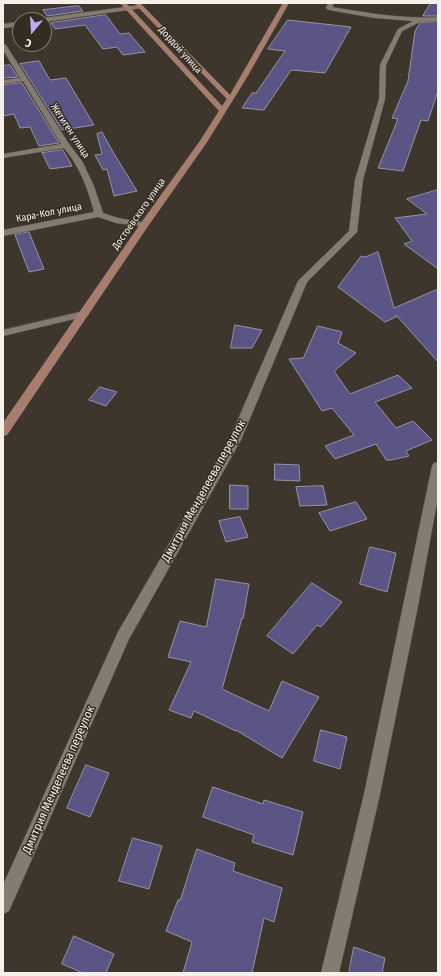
<!DOCTYPE html>
<html>
<head>
<meta charset="utf-8">
<style>
	body { margin:0 }
	#map { position:relative; width:441px; height:976px; overflow:hidden; background:#3e362c; font-family:"Fira Sans Condensed",sans-serif }
	canvas { display:block }
	.frame { position:absolute; inset:0; border:4px solid #f5f1ea; pointer-events:none }
	.north { position:absolute; left:12px; top:12px; width:40px; height:40px; box-sizing:border-box; background:#332c22; border:1px solid #817b72; border-radius:50%; rotate:198deg; font-size:11px; font-weight:700; line-height:16px; text-align:center; color:#f5f1ea }
	.north::after { content:''; display:block; margin:auto; width:14px; height:18px; background:#c1a8f3; clip-path:polygon(50% 0,100% 100%,50% 72%,0 100%) }
</style>
</head>
<body>
<div id="map">
<canvas width="441" height="976"></canvas>
<div class="frame"></div>
<div class="north">С</div>
</div>
<script>
const context = document.querySelector('canvas').getContext('2d');
context.lineJoin = 'round';
function paint(path, color) { context.fillStyle = color; context.fill(path, 'evenodd'); }
function stroke(path, color, width, dash) { context.strokeStyle = color; context.lineWidth = width; context.lineCap = dash ? 'butt' : 'round'; context.setLineDash(dash || []); context.stroke(path); }
function label(font, color, halo, rows, align = 'center') {
  context.font = font + ' "Fira Sans Condensed",sans-serif'; context.lineWidth = 3; context.setLineDash([]); context.textBaseline = 'middle'; context.strokeStyle = halo; context.fillStyle = color; for (const [text, x, y, turn = 0] of rows) {
    context.save(); context.translate(x, y); context.rotate((+turn || 0) * Math.PI / 180); context.textAlign = isNaN(turn) ? turn : align; if (halo) context.strokeText(text, 0, 0); context.fillText(text, 0, 0); context.restore();
  }
}
const building = new Path2D(`
	M431,3H438V16H423Z
	M79,6L83,11L47,16L43,10Z
	M106,15L120,34L129,33L145,52L123,55L117,47L103,49L85,25L55,29L51,23Z
	M288,20L351,27L325,73L291,70L264,110L242,108L252,93H256L285,51L268,49Z
	M438,22V91L428,121L421,120L403,171L378,168L398,119L392,118L408,81L415,31L420,23Z
	M39,61L50,80L66,78L94,125L62,130L20,64Z
	M10,65L18,77L3,78V66Z
	M22,83L59,143L39,146L30,127L20,128L14,114L3,116V85Z
	M102,132L113,152L137,191L114,196L107,169L103,170L95,155L102,154L97,134Z
	M63,150L72,166L50,169L42,153Z
	M438,190V269L404,244L412,241L395,218L427,214L407,199Z
	M29,232L44,269L29,272L15,235Z
	M378,252L394,308L438,289V362L396,315V317L385,322L338,287L361,256L365,257Z
	M235,325L262,330L252,348H231Z
	M318,326L342,332L338,343L356,353L334,371L350,394L398,375L412,388L375,402L396,428L413,421L432,440L406,451L409,456L391,460H386L376,444L335,459L325,446L354,435L332,408L322,411L289,359L303,358Z
	M100,387L117,392L106,406L89,400Z
	M275,464L299,465L300,481L275,480Z
	M230,485L248,486V509H230Z
	M323,486L327,505L300,506L296,487Z
	M356,502L367,519L330,531L319,513Z
	M240,517L248,537L226,542L219,521Z
	M370,547L396,553L387,592L360,584Z
	M216,579L249,584L243,619L242,618L222,689L269,711L282,681L319,697L282,758L236,730V731L194,711L191,718L169,710L191,662L168,657L180,621L206,627Z
	M312,583L342,602L321,627L317,625L293,654L267,636Z
	M321,730L347,737L340,769L314,761Z
	M86,765L109,773L90,817L67,808Z
	M213,787L263,804L264,800L303,812L293,855L252,842L254,835L203,817Z
	M133,838L162,846L149,889L119,881Z
	M197,849L235,863L233,871L282,888L274,922L264,918L252,973H183L192,942L166,931L178,900H180Z
	M74,936L114,954L106,973H83L62,964Z
	M354,947L385,958L382,973H349Z`);
const street = new Path2D(`
	M328,3H334L332,7C367,13 402,19 438,17V21L420,22L402,31L386,65L385,99L363,180L357,232L307,282L241,440L129,639L9,911L3,914V885L118,632L229,440L298,281L349,231L355,180L379,99L380,65L398,29L413,21L375,18L329,10L326,8Z
	M140,5L142,6V8L44,22V20H41L44,18Z
	M20,22V26L3,28V24Z
	M3,43L6,45L69,144L82,161L94,186L103,213L118,218L147,223L148,225L147,227L116,223L98,217L3,236V230L94,212C88,189 80,167 64,148L3,158V154L61,144L23,81L3,84V80L20,78L3,50Z
	M84,311L87,312L89,314L87,316L3,336V330Z
	M438,462V497L418,606L380,794L339,973H321L364,794L432,466L434,463Z`);
const secondary = new Path2D(`
	M120,3H126L222,106L227,99L134,3H140L230,95L283,3H289L247,77L207,142L148,226L7,435L3,436V423L141,223L200,141L219,111Z`);
const farStreetnames = [
	["Дордой улица",180,50,48],
	["Жетиген улица",70,131,57],
	["Кара-Кол улица",49,213,-11],
	["Достоевского улица",139,214,-55]
];
const streetNames = [
	["Дмитрия Менделеева переулок",204,491,-61],
	["Дмитрия Менделеева переулок",59,780,-66]
];
paint(building, '#5a5585');
stroke(building, '#9594a2', 1);
stroke(street, '#5b554c', 1);
stroke(secondary, '#5b554c', 1);
paint(street, '#847c70');
paint(secondary, '#a77d6e');
label('10px', '#f5f1ea', '#332c22', farStreetnames);
label('12px', '#f5f1ea', '#332c22', streetNames);
</script>
</body>
</html>
